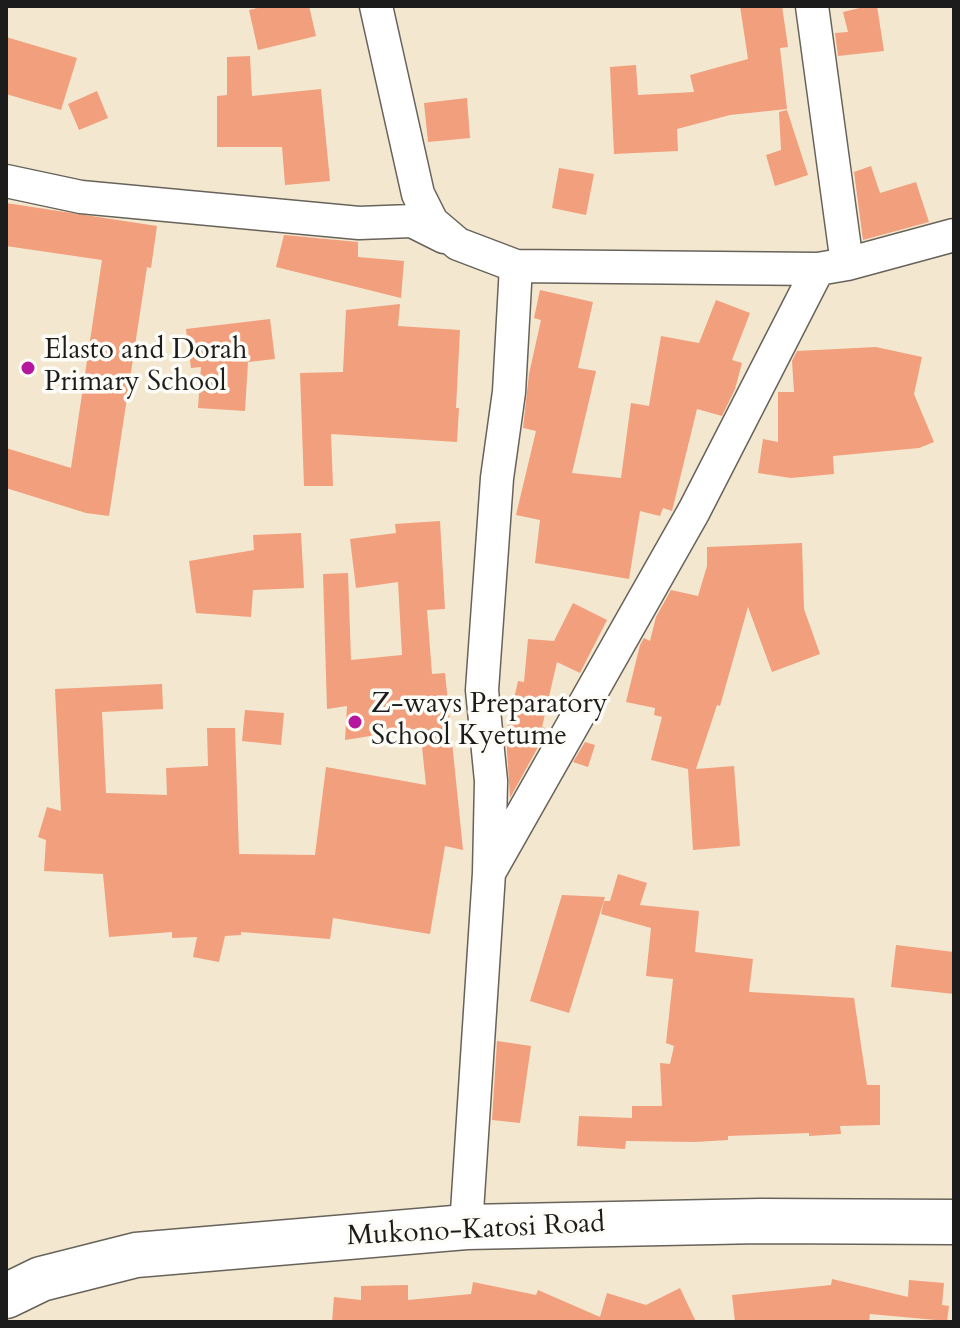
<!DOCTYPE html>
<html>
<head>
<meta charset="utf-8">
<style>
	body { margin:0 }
	#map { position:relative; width:960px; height:1328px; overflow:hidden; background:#f3e7cf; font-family:Cardo,serif }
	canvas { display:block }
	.frame { position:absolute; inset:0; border:8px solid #1c1c1c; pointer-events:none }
</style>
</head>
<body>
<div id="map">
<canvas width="960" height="1328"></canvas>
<div class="frame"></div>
</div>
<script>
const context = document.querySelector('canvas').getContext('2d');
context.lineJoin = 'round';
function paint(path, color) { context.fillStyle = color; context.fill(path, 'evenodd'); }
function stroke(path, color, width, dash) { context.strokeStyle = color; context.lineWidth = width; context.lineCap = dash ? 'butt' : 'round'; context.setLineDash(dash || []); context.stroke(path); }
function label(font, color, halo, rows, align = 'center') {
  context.font = font + ' Cardo,serif'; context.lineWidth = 7; context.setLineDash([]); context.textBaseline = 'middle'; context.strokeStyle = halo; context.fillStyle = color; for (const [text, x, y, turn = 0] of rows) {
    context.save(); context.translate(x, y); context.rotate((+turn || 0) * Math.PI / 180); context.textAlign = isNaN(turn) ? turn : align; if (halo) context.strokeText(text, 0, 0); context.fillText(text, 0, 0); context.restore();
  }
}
const building = new Path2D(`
	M266,6H309L316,36L258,50L249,10Z
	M740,6H782L788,47L780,48L787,109L730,115L677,129L678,151L614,154L610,67L636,65L638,95L694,92L690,75L748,59Z
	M868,6H877L884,51L838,56L835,33L848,32L843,12Z
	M6,37L77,58L61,110L6,94Z
	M250,56L252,96L321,89L330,181L285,185L282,147H217V96L227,95V57Z
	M97,91L108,118L79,130L68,104Z
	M467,98L470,138L428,142L424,103Z
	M787,110L808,175L775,186L766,155L781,150L779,112Z
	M871,166L880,193L916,182L929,222L863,240L854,172Z
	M559,168L594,174L586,215L552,208Z
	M6,203L157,226L151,268L147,267L109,516L86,513L6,488V448L71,468L102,260L6,246Z
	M284,235L358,242V257L404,261L401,298L276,267Z
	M540,290L593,302L578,368L596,371L572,473L621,478L631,403L649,406L661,336L699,343L716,300L750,313L732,360L742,363L735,389L722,416L697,409L672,511L663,508L660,516L640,511L629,579L535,563L540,520L516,515L536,431L523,428L529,374L541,320L534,318Z
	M400,304L398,326L460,330L456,408H459L457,442L331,434L333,486H304L300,373L343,372L346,310Z
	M270,319L275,359L248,362L245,411L198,408L201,367L191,368L186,329Z
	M876,347L922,357L914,394L934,442L919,448L833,456L834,474L791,478L758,473L763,439L778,442V392H794L792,361L797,351Z
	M440,521L445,609L427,610L432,674L445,673L463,850L445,846L430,934L333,918L330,939L241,932V935L225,936L219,962L193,957L197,937L172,938V932L109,937L103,874L44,871L46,840L38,837L47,807L61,811L55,689L162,684L163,709L102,712L106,793L167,795L166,768L208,766L207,728H235L239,854L315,855L326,767L426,785L420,728L345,740L347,706L327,709L323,574L348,573L351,660L402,655L398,582L356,588L350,539L396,533L395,524Z
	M301,533L304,588L253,590L251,617L196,613L189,561L254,550L253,535Z
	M802,543L804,609L820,654L772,672L748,607L720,706L717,705L696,769L734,766L740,846L693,850L688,769L651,760L662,717L654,715L655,708L626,702L640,645L644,638L650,641L656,617L671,590L698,596L707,566V547Z
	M573,603L607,620L580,673L557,662L542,727L548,729L510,798L506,735L518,681L524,682L528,639L554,641Z
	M245,710L284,713L281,745L242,741Z
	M585,742L595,745L588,767L573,762Z
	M618,874L647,883L640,905L699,911L695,952L753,959L749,992L854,998L867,1085H880V1125L840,1126L841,1134L809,1136V1133L728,1136V1140L695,1142L626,1141L625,1149L577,1146L579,1116L632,1118V1106H662L660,1063L670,1064L674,1046L666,1043L673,979L646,976L651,928L601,914L604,901H610Z
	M562,895L605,897L569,1013L530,1001Z
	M896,945L954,952V994L891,987Z
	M497,1041L531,1046L520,1123L492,1120Z
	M832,1279L908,1297L909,1280L944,1283L942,1305L949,1306L947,1321L870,1314L869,1322H735L732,1295L831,1285Z
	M473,1282L536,1295L538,1290L600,1317L607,1293L646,1305L680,1288L696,1322H332L334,1297L361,1300V1286L408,1285V1300L471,1294Z`);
const street = new Path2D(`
	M376,6L418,194L432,222L458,244L516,266L509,392L497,478L482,690L491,781L489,873L466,1227
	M812,6L847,264
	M6,181L81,197L359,223L412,221L444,237
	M516,266L818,269L847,264L954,235
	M490,871L694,511L818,269`);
const secondary = new Path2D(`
	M6,1296L41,1279L136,1255L466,1227L761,1221L954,1222`);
const markers = [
	[28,368,8,"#b5179e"],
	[355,722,8,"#b5179e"]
];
const poiNames = [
	["Elasto and Dorah",44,352],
	["Primary School",44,384],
	["Z-ways Preparatory",371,706],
	["School Kyetume",371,738]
];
const streetNames = [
	["Mukono-Katosi Road",476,1231,-3]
];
paint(building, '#f19f7c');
stroke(street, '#67635b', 35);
stroke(secondary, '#67635b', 47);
stroke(street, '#fff', 32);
stroke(secondary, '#fff', 44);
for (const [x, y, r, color] of markers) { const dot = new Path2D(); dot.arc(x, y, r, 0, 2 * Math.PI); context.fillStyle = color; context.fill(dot); stroke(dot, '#fdfcf7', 3); }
label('28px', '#1c1c1c', '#fdfcf7', poiNames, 'left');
label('28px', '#1c1c1c', '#fdfcf7', streetNames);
</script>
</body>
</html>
